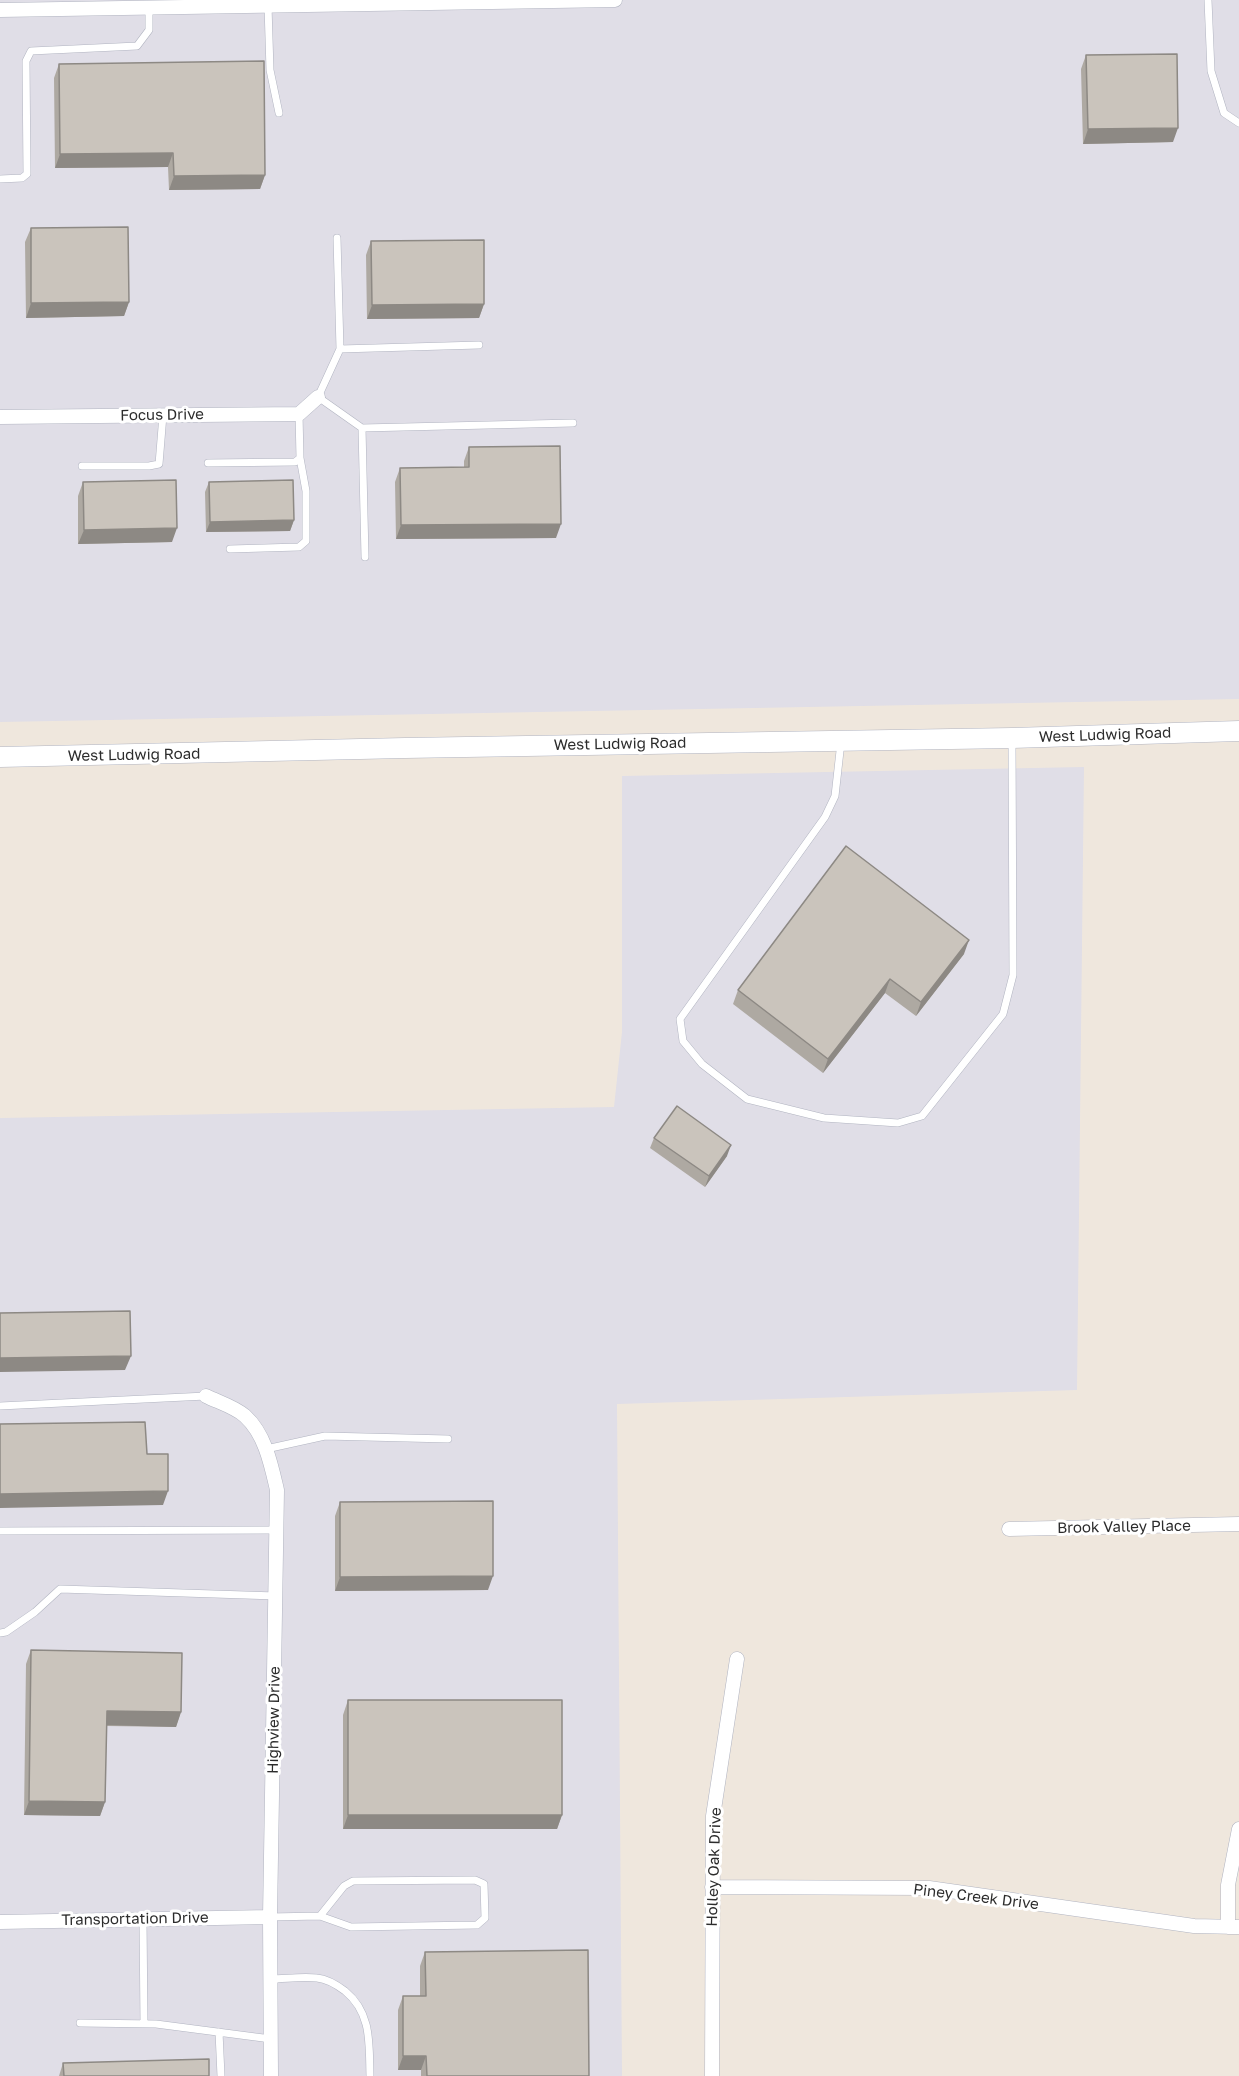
<!DOCTYPE html>
<html>
<head>
<meta charset="utf-8">
<style>
	body { margin:0 }
	canvas { display:block; background:#efe7dd }
</style>
</head>
<body>
<canvas width="1239" height="2076"></canvas>
<script>
const context = document.querySelector('canvas').getContext('2d');
context.lineJoin = 'round';
function paint(path, color) { context.fillStyle = color; context.fill(path, 'evenodd'); }
function stroke(path, color, width, dash) { context.strokeStyle = color; context.lineWidth = width; context.lineCap = dash ? 'butt' : 'round'; context.setLineDash(dash || []); context.stroke(path); }
function label(font, color, halo, rows, align = 'center') {
  context.font = font + ' "Golos Text",sans-serif'; context.lineWidth = 6; context.setLineDash([]); context.textBaseline = 'middle'; context.strokeStyle = halo; context.fillStyle = color; for (const [text, x, y, turn = 0] of rows) {
    context.save(); context.translate(x, y); context.rotate((+turn || 0) * Math.PI / 180); context.textAlign = isNaN(turn) ? turn : align; if (halo) context.strokeText(text, 0, 0); context.fillText(text, 0, 0); context.restore();
  }
}
const industrial = new Path2D(`
	M0,0H1239V699L0,722Z
	M1084,767L1077,1390L617,1404L622,2076H0V1118L614,1107L622,1032V776Z`);
const lane = new Path2D(`
	M1208,0L1211,71L1224,113L1239,123
	M268,6L270,70L279,113
	M0,179L22,178L27,174L26,61L31,51L137,46L149,30V8
	M337,238L340,349L318,397L362,428L573,423
	M340,349L479,345
	M362,428L365,557
	M208,463L295,462L300,458L299,414
	M82,466H149L159,464L163,415
	M230,549L299,547L306,541V491L300,458
	M841,742L835,796L825,817L680,1019L683,1041L702,1064L747,1099L824,1118L898,1123L922,1116L1003,1014L1013,975L1012,741
	M0,1406L206,1396
	M266,1449L325,1436L448,1439
	M0,1531L276,1530
	M0,1633L6,1632L35,1612L60,1589L276,1596
	M270,1917L320,1916L344,1886L353,1881L475,1880L484,1884L485,1918L477,1925L351,1927L320,1916
	M143,1919L144,2024
	M270,1979C285,1979 302,1976 317,1978C328,1979 337,1985 345,1991C372,2013 369,2044 370,2076
	M80,2023L156,2024L271,2039
	M219,2032L221,2076`);
const street = new Path2D(`
	M0,10L615,0
	M0,417L299,414L318,397
	M206,1396C218,1402 235,1407 245,1416C265,1434 271,1464 277,1490L270,1917L271,2076
	M1009,1529L1239,1524
	M712,1887L929,1888L1194,1926L1239,1927
	M0,1922L270,1917
	M1228,1927V1885L1239,1829
	M712,2076L713,1816L737,1659`);
const secondary = new Path2D(`
	M0,757L405,748L1012,738L1239,731`);
const wall = new Path2D(`
	M1086,55L1173,142L1083,144L1081,69Z
	M59,64L265,175L260,189L169,190L168,167L55,168L54,78Z
	M31,228L129,302L124,316L26,318L25,242Z
	M371,241L484,304L479,318L367,319L366,255Z
	M469,447L556,538L396,539L395,482L400,468L464,467V461Z
	M83,482L172,542L78,544V496Z
	M209,482L294,520L290,531L206,532L205,492Z
	M964,954L916,1016L885,993L823,1073L733,1004L738,990Z
	M654,1138L727,1156L705,1187L650,1148Z
	M340,1502L488,1590L335,1591V1516Z
	M31,1650L181,1712L176,1727L106,1726L105,1802L100,1816L24,1815L26,1664Z
	M348,1700L562,1815L557,1829H343V1715Z
	M425,1952L589,2076H421V2070H398V2010L403,1996H420V1966Z
	M63,2063L209,2076H59Z`);
const shadedWall = new Path2D(`
	M1178,128L1173,142L1083,144L1088,129Z
	M173,153L168,167L55,168L60,154Z
	M265,175L260,189L169,190L174,176Z
	M129,302L124,316L26,318L31,303Z
	M484,304L479,318L367,319L372,305Z
	M294,520L290,531L206,532L210,522Z
	M561,524L556,538L396,539L401,525Z
	M177,528L172,542L78,544L84,530Z
	M969,940L964,954L916,1016L921,1002Z
	M890,979L885,993L823,1073L828,1059Z
	M731,1145L727,1156L705,1187L709,1176Z
	M131,1356L125,1370L0,1372V1358Z
	M168,1491L163,1505L0,1508V1494Z
	M493,1576L488,1590L335,1591L340,1577Z
	M107,1711L181,1712L176,1727L101,1725Z
	M29,1801L105,1802L100,1816L24,1815Z
	M348,1815H562L557,1829H343Z
	M403,2056H426L421,2070H398Z`);
const building = new Path2D(`
	M1177,54L1178,128L1088,129L1086,55Z
	M264,61L265,175L174,176L173,153L60,154L59,64Z
	M128,227L129,302L31,303V228Z
	M484,240V304L372,305L371,241Z
	M560,446L561,524L401,525L400,468L469,467V447Z
	M176,480L177,528L84,530L83,482Z
	M293,480L294,520L210,522L209,482Z
	M846,846L969,940L921,1002L890,979L828,1059L738,990Z
	M677,1106L731,1145L709,1176L654,1138Z
	M130,1311L131,1356L0,1358V1313Z
	M145,1422L147,1454H168V1491L0,1494V1424Z
	M493,1501V1576L340,1577V1502Z
	M31,1650L182,1653L181,1712L107,1711L105,1802L29,1801Z
	M348,1700H562V1815H348Z
	M588,1950L589,2076H427L426,2056H403V1996H426L425,1952Z
	M209,2059V2076H64L63,2063Z`);
const streetNames = [
	["Focus Drive",162,415,-1],
	["West Ludwig Road",1105,735,-2],
	["West Ludwig Road",620,744,-1],
	["West Ludwig Road",134,755,-1],
	["Brook Valley Place",1124,1527,-1],
	["Highview Drive",274,1720,-89],
	["Holley Oak Drive",714,1867,-88],
	["Piney Creek Drive",976,1897,7],
	["Transportation Drive",135,1919,-1]
];
paint(industrial, '#e0dee7');
stroke(lane, '#b1b4c1', 8);
stroke(street, '#b1b4c1', 15);
stroke(secondary, '#b1b4c1', 21);
stroke(lane, '#fff', 7);
stroke(street, '#fff', 14);
stroke(secondary, '#fff', 20);
paint(wall, '#aea9a2');
paint(shadedWall, '#8d8984');
paint(building, '#cac4bc');
stroke(building, '#8d8984', 1.5);
label('15px', '#2c2c2c', '#fff', streetNames);
</script>
</body>
</html>
